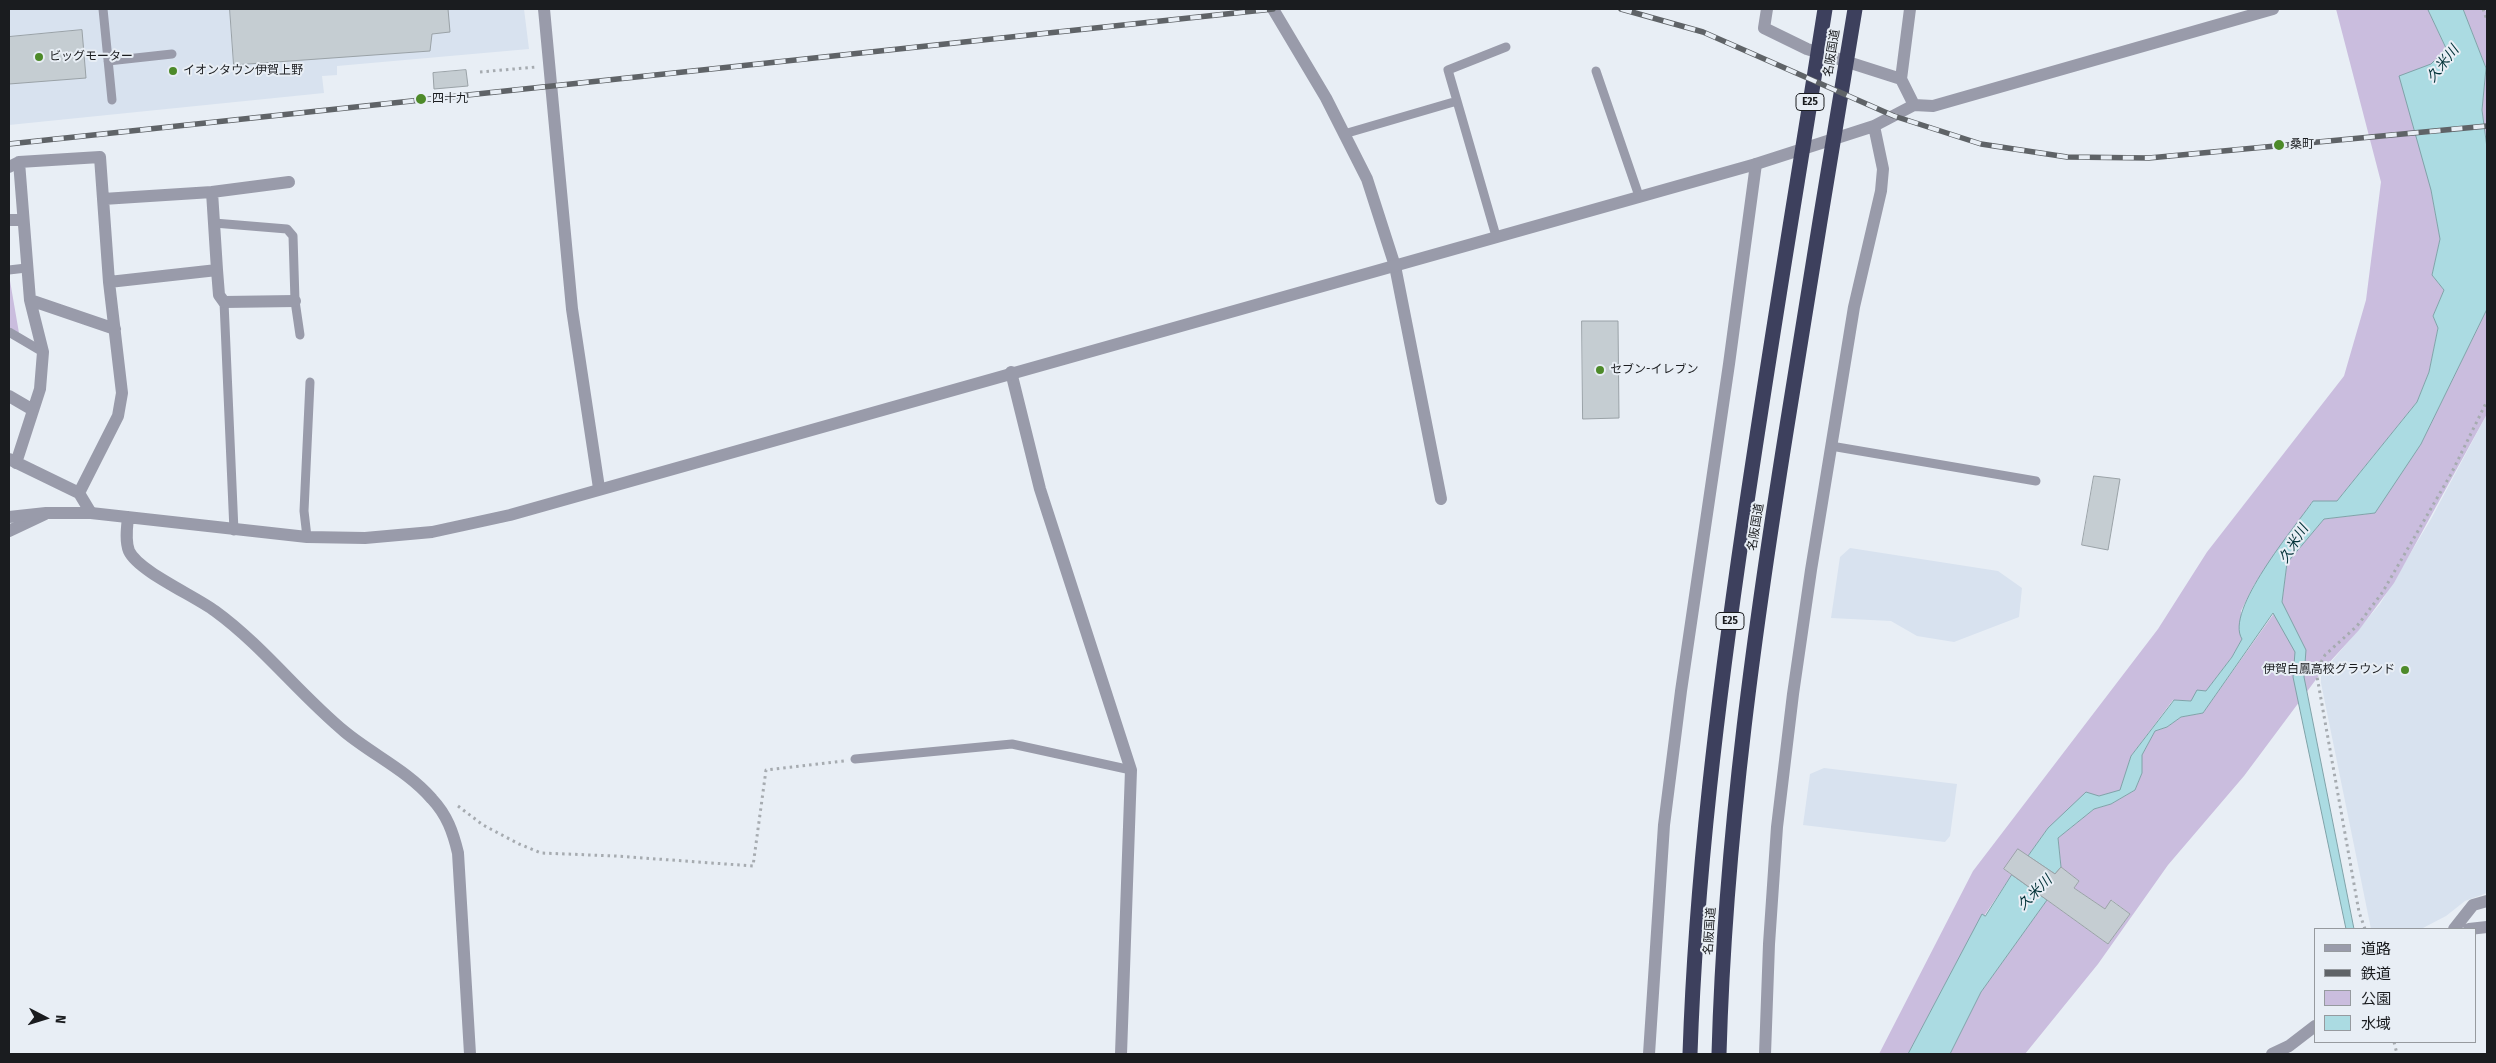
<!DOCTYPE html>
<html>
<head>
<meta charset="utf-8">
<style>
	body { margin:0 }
	#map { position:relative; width:2496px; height:1063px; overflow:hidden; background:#e8eef5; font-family:"Fira Sans Condensed","Noto Sans JP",sans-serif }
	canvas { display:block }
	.frame { position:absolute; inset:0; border:10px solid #1a1c1f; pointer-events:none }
	.legend { position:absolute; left:2314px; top:928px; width:162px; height:115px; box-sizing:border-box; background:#e8eef5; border:1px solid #969a9f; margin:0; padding:6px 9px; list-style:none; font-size:15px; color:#1a1c1f }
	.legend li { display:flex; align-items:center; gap:10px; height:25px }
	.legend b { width:25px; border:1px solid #969a9f }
	.north { position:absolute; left:20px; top:993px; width:50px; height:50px; -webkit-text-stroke:4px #e8eef5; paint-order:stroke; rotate:95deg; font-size:14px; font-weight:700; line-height:20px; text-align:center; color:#1a1c1f }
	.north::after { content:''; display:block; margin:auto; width:18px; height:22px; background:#1a1c1f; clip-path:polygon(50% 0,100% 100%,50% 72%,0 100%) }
</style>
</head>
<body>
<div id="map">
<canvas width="2496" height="1063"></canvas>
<div class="frame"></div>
<ul class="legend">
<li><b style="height:6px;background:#999baa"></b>道路</li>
<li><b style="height:6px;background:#5f6367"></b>鉄道</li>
<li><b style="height:14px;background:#cabdde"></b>公園</li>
<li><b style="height:14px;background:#abdbe2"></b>水域</li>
</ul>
<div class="north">N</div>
</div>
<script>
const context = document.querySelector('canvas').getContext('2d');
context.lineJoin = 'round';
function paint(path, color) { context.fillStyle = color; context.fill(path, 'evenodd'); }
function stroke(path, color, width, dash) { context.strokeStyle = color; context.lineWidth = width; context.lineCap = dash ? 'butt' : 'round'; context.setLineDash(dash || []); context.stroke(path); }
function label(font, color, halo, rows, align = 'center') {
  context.font = font + ' "Fira Sans Condensed","Noto Sans JP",sans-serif'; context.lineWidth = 4; context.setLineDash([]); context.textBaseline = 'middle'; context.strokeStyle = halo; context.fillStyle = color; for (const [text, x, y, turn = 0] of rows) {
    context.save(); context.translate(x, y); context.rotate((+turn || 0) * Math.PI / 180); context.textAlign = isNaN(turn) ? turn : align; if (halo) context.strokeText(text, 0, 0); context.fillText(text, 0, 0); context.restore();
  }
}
const built = new Path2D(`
	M9,9H524L529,49L337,66V75L322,76L324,93L9,125Z
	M2487,414V893L2465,901L2446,916L2421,929H2371L2321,683V674L2380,604L2431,519Z
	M1850,548L1998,571L2022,588L2019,617L1954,642L1917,636L1891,621L1831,618L1840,557Z
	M1824,768L1957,784L1950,836L1945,842L1803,825L1810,774Z`);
const green = new Path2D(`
	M2336,9H2428L2446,49L2431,64V190L2440,239L2432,275L2444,290L2433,316L2438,328L2429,372L2417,402L2336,502L2313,501L2254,585L2241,611L2242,639L2232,657L2206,691L2191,701L2173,700L2131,756L2120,791L2099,796L2048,828L2028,856L2018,850L2004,869L2012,875L1984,916L1982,915L1908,1054H1879L1973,871L2158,629L2207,552L2344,376L2366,300L2381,182Z
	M2463,9H2485L2487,14V148L2482,110L2486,68Z
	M9,275L19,333L9,327Z
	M2487,309V414L2394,583L2359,630L2326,666L2244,776L2168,865L2098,964L2025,1054H1950L1981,992L2047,900L2108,944L2130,914L2112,900L2105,909L2074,888L2079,881L2061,867L2058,838L2094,809L2111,804L2135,790L2142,773V755L2155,731L2167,727L2181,717L2203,713L2282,602L2287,563L2324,519L2375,513L2421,444Z`);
const water = new Path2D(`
	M2428,9H2463L2486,68L2482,110L2487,148V309L2421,444L2375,513L2324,519L2287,563L2282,602L2306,650L2304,677L2354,929H2346L2293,677L2295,652L2273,613L2203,713L2181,717L2167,727L2155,731L2142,755V773L2135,790L2111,804L2094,809L2058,838L2061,867L2055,874L2028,856L2048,828L2086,792L2099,796L2120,790L2131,756L2174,700L2191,701L2197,690L2206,691L2232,657L2242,639C2224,611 2295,527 2313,501H2337L2417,402L2429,372L2438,328L2433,316L2444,290L2432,275L2440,239L2431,190L2399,76L2431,64L2446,49Z
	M2012,875L2047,900L1981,992L1950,1054H1908L1982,914L1985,916Z`);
const building = new Path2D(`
	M230,9H448L450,32L432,34L430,51L234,65Z
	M82,30L86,78L9,84V37Z
	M466,70L468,86L434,89L433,73Z
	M1582,321H1618L1619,418L1583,419Z
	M2094,476L2120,479L2108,550L2082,545Z
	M2018,849L2055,874L2061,867L2079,881L2074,888L2105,909L2111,900L2130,914L2108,944L2004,869Z`);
const path = new Path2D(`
	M2483,9L2487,20
	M480,72L536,67
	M458,806L483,825L519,844L541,853L616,856L753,866L766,770L844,761
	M2365,929L2359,912L2316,671L2325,655L2357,626L2382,593L2451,474L2487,401
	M2394,1042L2397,1054`);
const service = new Path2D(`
	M103,9L112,100
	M108,61L172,54
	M1596,71L1639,196
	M1457,101L1496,236
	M1344,134L1457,101L1448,70L1506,47
	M214,223L287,229L293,236L295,301L300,335
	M9,270L26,268
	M224,302L234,531
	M9,332L43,352
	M1831,446L2036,481
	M307,537L304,511L310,382
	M855,759L1012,744L1131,770`);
const minor = new Path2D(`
	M544,9L572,309L599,488
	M1273,9L1326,98L1367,179L1395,266L1441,499
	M1767,9L1764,28L1807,49L1901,79
	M1910,9L1901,79L1914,105
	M1756,164L1874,126L1914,105L1933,106L2273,9
	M9,167L19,162L100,157L109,282L122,393L118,416L79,493
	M212,192L289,182
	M103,199L212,192L217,270L109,282
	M9,220H23
	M217,270L219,295L224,302L295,301
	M30,300L115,329
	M1011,372L1040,489L1131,770L1121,1054
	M9,396L33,410
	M9,459L79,493L91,513
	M16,463L40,389L43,352L30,300L19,162
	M9,531L45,514
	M1765,1054L1769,944L1777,827L1793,694L1811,570L1854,307L1881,191L1883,169L1874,126`);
const tertiary = new Path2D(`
	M9,517L46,513H91L307,537L365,538L432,532L510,515L1756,164L1729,364L1681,691L1664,825L1649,1054
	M128,517C127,527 125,541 129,551C138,571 195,596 215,611C263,646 299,694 345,732C373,755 408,771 432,799C447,815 453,832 458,853L470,1054
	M2454,929L2473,905L2487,901
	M2469,929L2487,927
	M2272,1054L2289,1046L2315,1026`);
const motorway = new Path2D(`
	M1690,1054C1696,876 1718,699 1744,522C1769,351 1798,180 1825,9
	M1719,1054C1725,835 1756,617 1791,401C1812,270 1833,140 1855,9`);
const rail = new Path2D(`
	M1621,9L1703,32L1894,116L1981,144L2067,157L2149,158L2487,126
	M9,144L1273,9`);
const markers = [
	[39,57,5,"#4d8a29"],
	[173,71,5,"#4d8a29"],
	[421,99,6,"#4d8a29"],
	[2279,145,6,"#4d8a29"],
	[1600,370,5,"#4d8a29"],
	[2405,670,5,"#4d8a29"]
];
const shields = [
	[1810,102,28],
	[1730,621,28]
];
const shieldNames = [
	["E25",1810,102],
	["E25",1730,621]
];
const streetNames = [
	["名阪国道",1832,53,-81],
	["名阪国道",1756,527,-81],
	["名阪国道",1710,931,-86]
];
const poiNames = [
	["ビッグモーター",49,57],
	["イオンタウン伊賀上野",183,71],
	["四十九",432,99],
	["桑町",2290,145],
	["セブン-イレブン",1610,370],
	["伊賀白鳳高校グラウンド",2395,670,"right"]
];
const waterNames = [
	["久米川",2443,64,-52],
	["久米川",2294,544,-58],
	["久米川",2035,893,-45]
];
paint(built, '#d8e2ef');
paint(green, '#cabdde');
paint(water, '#abdbe2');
stroke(water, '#80a2a8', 1);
paint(building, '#c5cdd2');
stroke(building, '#9aa2a7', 1);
stroke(path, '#a6abb0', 3, [2.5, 4]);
stroke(service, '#999baa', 9);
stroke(minor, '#999baa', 12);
stroke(tertiary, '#999baa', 12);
stroke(motorway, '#3d405d', 15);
stroke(rail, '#5f6367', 5.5);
stroke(rail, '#e8eef5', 4, [11]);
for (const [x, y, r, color] of markers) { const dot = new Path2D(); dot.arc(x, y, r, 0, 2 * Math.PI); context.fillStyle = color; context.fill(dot); stroke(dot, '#e8eef5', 2); }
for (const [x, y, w] of shields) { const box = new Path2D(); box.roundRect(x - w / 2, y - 8.5, w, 17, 4); context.fillStyle = '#e8eef5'; context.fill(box); stroke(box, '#1a1c1f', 1); }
label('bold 11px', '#1a1c1f', null, shieldNames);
label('12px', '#1a1c1f', '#e8eef5', streetNames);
label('12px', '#1a1c1f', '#e8eef5', poiNames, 'left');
label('italic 14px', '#023137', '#e8eef5', waterNames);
</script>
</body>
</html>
